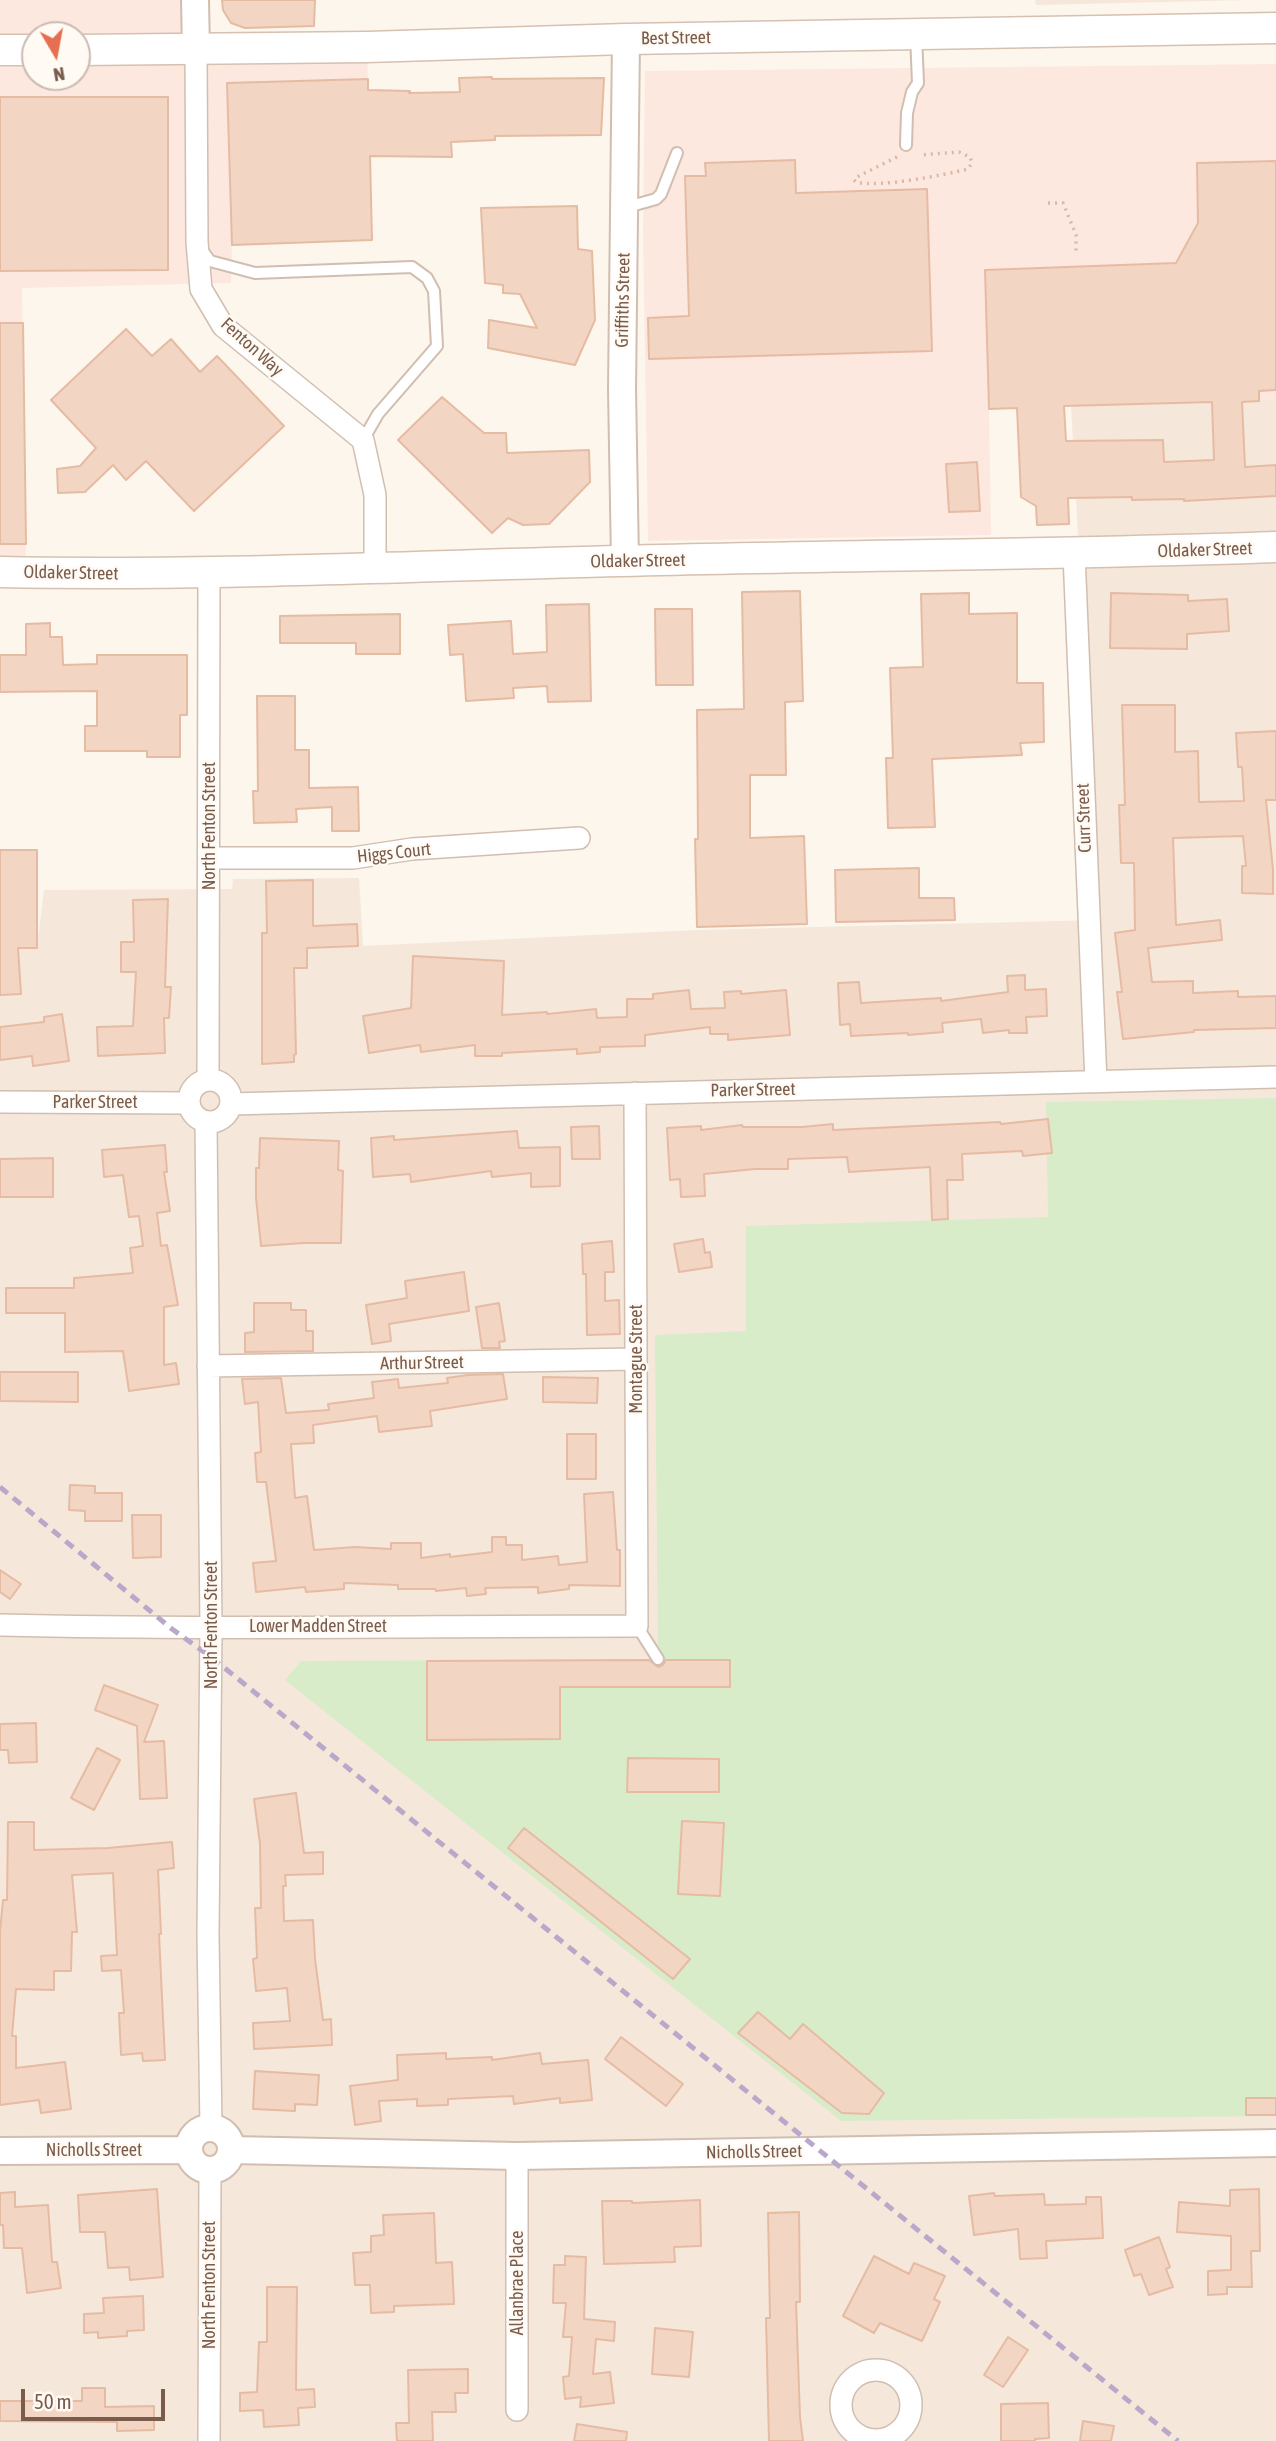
<!DOCTYPE html>
<html>
<head>
<meta charset="utf-8">
<style>
	body { margin:0 }
	#map { position:relative; width:1276px; height:2441px; overflow:hidden; background:#fdf6ec; font-family:"Asap Condensed",sans-serif }
	canvas { display:block }
	.north { position:absolute; left:21px; top:21px; width:70px; height:70px; box-sizing:border-box; background:#fffaf3; border:2px solid #cabbb1; border-radius:50%; rotate:170deg; font-size:19px; font-weight:700; line-height:28px; text-align:center; color:#7a5c4d }
	.north::after { content:''; display:block; margin:auto; width:24px; height:32px; background:#e76f51; clip-path:polygon(50% 0,100% 100%,50% 72%,0 100%) }
	.scale { position:absolute; left:21px; top:2389px; width:144px; height:32px; box-sizing:border-box; border:4px solid #7a5c4d; border-top:0; padding-left:9px; font-size:21px; line-height:24px; white-space:nowrap; color:#7a5c4d; -webkit-text-stroke:5px #fffaf3; paint-order:stroke }
</style>
</head>
<body>
<div id="map">
<canvas width="1276" height="2441"></canvas>
<div class="north">N</div>
<div class="scale">50 m</div>
</div>
<script>
const context = document.querySelector('canvas').getContext('2d');
context.lineJoin = 'round';
function paint(path, color) { context.fillStyle = color; context.fill(path, 'evenodd'); }
function stroke(path, color, width, dash) { context.strokeStyle = color; context.lineWidth = width; context.lineCap = dash ? 'butt' : 'round'; context.setLineDash(dash || []); context.stroke(path); }
function label(font, color, halo, rows, align = 'center') {
  context.font = font + ' "Asap Condensed",sans-serif'; context.lineWidth = 5; context.setLineDash([]); context.textBaseline = 'middle'; context.strokeStyle = halo; context.fillStyle = color; for (const [text, x, y, turn = 0] of rows) {
    context.save(); context.translate(x, y); context.rotate((+turn || 0) * Math.PI / 180); context.textAlign = isNaN(turn) ? turn : align; if (halo) context.strokeText(text, 0, 0); context.fillText(text, 0, 0); context.restore();
  }
}
const residential = new Path2D(`
	M1035,0H1250L1036,5Z
	M1276,399V2441H0V948H37L44,890L232,889L233,879L359,878L363,946L696,930L1099,920L1071,406Z`);
const commercial = new Path2D(`
	M0,0H195L196,49L367,47L372,240L232,245L231,283L22,288L26,572H0ZM35,35H77V77H35Z
	M1276,64V399L989,409L991,535L648,541L643,228L645,71Z`);
const green = new Path2D(`
	M1276,1098V2116L841,2121L285,1680L301,1661L658,1659L655,1335L746,1331V1226L1048,1217L1046,1102Z`);
const building = new Path2D(`
	M222,0H315L314,26L245,28L231,23L223,10Z
	M492,77V79L604,78L601,135L495,136V140L451,142L452,157L370,156L372,240L232,245L227,83L368,79V90L410,91L409,93L460,92L459,78Z
	M0,97H168V270L0,271Z
	M795,160L796,193L927,189L932,351L649,359L648,318L689,316L685,176H706L705,163Z
	M1276,161V390L1259,391V401L1242,402L1245,467L1276,465V496L1184,501V499L1132,500V497L1068,498L1069,524L1037,525L1036,506L1021,497L1017,408L989,409L985,270L1176,263L1198,223L1197,163ZM1212,402L1214,460L1164,462L1163,440L1066,441L1064,406Z
	M577,206L578,249L592,251L595,320L575,365L488,348L489,320L537,328L520,294L503,293V285L485,283L481,208Z
	M0,323H23L26,544H0Z
	M126,329L152,356L171,339L200,372L217,356L284,426L194,511L146,461L126,480L113,465L85,492L58,493L57,469L80,466L96,448L51,400Z
	M442,397L484,433H506L507,453L589,450L590,482L549,524L523,525L508,518L492,533L398,440Z
	M977,462L980,511L949,512L946,464Z
	M800,591L803,701L785,702L786,775H750V838L804,836L807,924L697,927L695,839H698L697,710L744,709L742,592Z
	M969,593V614L1017,613V683H1043L1044,742L1020,743L1022,755L932,759L935,827L888,828L886,758H893L890,668L923,667L921,594Z
	M1111,593L1188,595V601L1227,599L1229,631L1187,634V649L1110,648Z
	M589,604L591,701L548,702L547,686L513,688L514,698L466,701L463,654L450,655L448,625L511,621L513,654L547,652L546,605Z
	M655,609H692L693,685H656Z
	M400,614V654H356V643H280V616Z
	M50,623V637H62L63,665L97,664V655H187V715H180V757H147V751H85V726H97V691L0,692V655H26V624Z
	M257,696H295V750H309V788L358,787L359,831H332V807L296,809L297,822L254,823L253,791H258Z
	M1122,705H1175V752L1198,751L1199,802L1244,801L1242,767H1238L1236,733L1276,731V800H1266L1273,870V894L1242,893V866H1246L1243,836L1173,838L1176,925L1220,920L1222,940L1148,948L1152,982L1193,981V993L1238,991V997L1276,996V1028L1194,1030V1032L1123,1039L1117,992H1122L1115,933L1135,930L1134,863H1121L1119,805H1125Z
	M0,850H37V948H18L21,994L0,995Z
	M919,868V898H954L955,920L836,922L835,870Z
	M313,880V926L357,924L358,946L307,948V968H294L296,1054L294,1055V1062L262,1064V933H267L266,881Z
	M168,899L165,987H171L169,1018H164L165,1053L98,1056L97,1027L133,1026L136,972H121V942H134L133,900Z
	M413,956L504,961L502,1015L547,1012V1014L596,1009L597,1018L627,1017V999H653V994L689,990L691,1009L725,1008L724,992L741,991V994L786,990L790,1035L728,1040V1034H710V1027L645,1035V1046L600,1047V1052L577,1054V1049L502,1053V1056H475V1045L421,1052L420,1045L369,1053L363,1016L411,1008Z
	M1025,975V990L1046,989L1047,1016L1026,1017L1027,1033H1009V1030L983,1033L981,1019L942,1023L943,1032L908,1035V1033L851,1036L850,1024L840,1025L838,983L859,982L861,1003L941,998V1001L1008,992L1007,976Z
	M62,1014L69,1061L33,1066L32,1056L0,1060V1027L44,1022V1017Z
	M1048,1119L1052,1153L1023,1156L1022,1151L962,1154L963,1180H947L948,1219L932,1220L930,1167L849,1172L847,1157L788,1159V1169H755L704,1174L705,1196L681,1197L680,1179L670,1180L667,1128L701,1126V1130L742,1125L743,1127H802L833,1124V1130L1000,1122L1001,1124Z
	M599,1126L600,1159H572L571,1127Z
	M517,1131L519,1148L560,1147V1186L531,1187V1173L492,1177L491,1171L411,1182L410,1174L373,1177L371,1138L394,1136V1140Z
	M260,1138L339,1141L338,1170L343,1171L341,1243H304L261,1246L256,1198V1168H259Z
	M165,1145L167,1172H164L170,1211L157,1213L161,1246L167,1245L178,1305L164,1307V1365L176,1363L179,1384L129,1391L123,1351L65,1352V1313H6V1288H74V1278L133,1273L130,1248L143,1246L139,1216L129,1217L123,1175L104,1177L102,1150Z
	M53,1158V1197H0V1159Z
	M703,1239L705,1253L710,1252L712,1267L679,1272L674,1244Z
	M612,1241L614,1272H605V1301L619,1300L620,1334L587,1335L586,1274H583L582,1244Z
	M464,1272L469,1311L389,1324L391,1341L372,1344L366,1305L407,1298L405,1281Z
	M254,1303H291V1310H306V1331H313V1351L245,1352V1333L254,1332Z
	M499,1303L505,1341L499,1342L500,1348H482L476,1307Z
	M0,1372H78V1402L0,1401Z
	M503,1374L507,1399L430,1411L432,1426L379,1432L377,1416L313,1425L314,1443L291,1444L295,1498L307,1496L314,1550L355,1547L391,1549V1543H421V1558L450,1554V1557L492,1552V1537H506V1545H522V1560L558,1556L559,1565L587,1562L584,1494L613,1492L617,1550H620V1586L569,1585V1589L538,1593V1587L485,1588L486,1594L467,1596L466,1588L436,1591L435,1589H398V1585L344,1583V1589L306,1592L305,1587L256,1592L253,1563L276,1561L266,1482H257L255,1453L261,1452L258,1402L245,1404L242,1379L281,1378L286,1413L329,1410L328,1404L374,1398L372,1382L398,1379L399,1388L448,1383L447,1378L468,1375Z
	M543,1377L598,1378L597,1403L543,1402Z
	M567,1434H596V1479H567Z
	M70,1485L95,1486V1493H122V1521H85V1511L69,1510Z
	M132,1515H161V1557L133,1558Z
	M0,1570L21,1584L10,1599L0,1592Z
	M649,1660L658,1667L663,1665L666,1660H730V1687H560V1739L427,1740V1661Z
	M104,1685L158,1705L144,1742L164,1741L167,1798L140,1799L137,1726L95,1710Z
	M36,1723L37,1762L9,1763L8,1750H0V1724Z
	M97,1748L120,1760L94,1810L71,1798Z
	M628,1758L719,1759V1792H627Z
	M296,1793L304,1853L323,1852V1874L285,1875L286,1886H283L284,1921L313,1920L315,1959L323,2020L331,2019L332,2045L254,2049L253,2023L290,2021L287,1988L256,1991L253,1959L257,1958L255,1908H261L260,1844L254,1799Z
	M682,1821L724,1823L720,1896L678,1894Z
	M8,1822H34V1850L108,1848L172,1842L174,1868L158,1870L161,1934H159L165,2060L143,2061L142,2053L121,2055L119,2013H124L121,1970L102,1971L101,1956L117,1955L113,1873L72,1875L77,1932H72L71,1971H54V1990L16,1989L12,2036H16V2068L65,2062L71,2109L41,2113L39,2100L0,2105V1932L3,1900H7Z
	M524,1828L690,1959L673,1979L508,1848Z
	M758,2012L790,2039L803,2024L884,2093L869,2114L842,2113L738,2033Z
	M621,2037L683,2084L666,2106L605,2059Z
	M446,2053V2059L492,2057V2060L540,2053L542,2064L588,2060L592,2100L560,2103V2098L514,2104L513,2096L448,2099V2105L417,2106V2099L379,2101L381,2121L355,2125L350,2086L398,2080L397,2055Z
	M255,2071L319,2075L317,2105L295,2104V2111L253,2109Z
	M1246,2098H1276V2115H1246Z
	M157,2189L163,2277L130,2280L129,2267L108,2268L105,2232H80L78,2195Z
	M1259,2189L1260,2251H1251L1252,2287H1227V2294L1208,2295V2271L1231,2270V2236L1177,2232L1179,2202L1230,2206V2190Z
	M15,2192V2207L48,2205L52,2262H57L61,2288L27,2293L22,2248H4L3,2225H0V2193Z
	M994,2193L995,2196L1044,2194L1045,2205L1086,2204V2197H1101L1103,2238L1046,2241L1047,2258L1020,2259L1018,2229L974,2235L969,2196Z
	M700,2200L701,2246L674,2247L675,2262L604,2264L602,2201H632V2203Z
	M799,2212L800,2302H796L800,2417L803,2441H769L766,2318H770L768,2213Z
	M434,2213L436,2263L452,2262L454,2304L394,2306V2312L371,2313L370,2285H355L353,2253L371,2252V2236L384,2235L383,2215Z
	M1159,2237L1170,2267L1166,2269L1173,2287L1149,2295L1141,2274L1134,2276L1125,2250Z
	M565,2256L586,2257L584,2319L615,2322L614,2341L596,2339L593,2374L610,2372L614,2403L580,2407L581,2397L565,2399L563,2377L569,2376L572,2337H563L566,2303H553L554,2265H565Z
	M874,2256L909,2274L914,2263L945,2276L934,2299L940,2302L922,2341L880,2323L874,2333L843,2316Z
	M267,2287H297L296,2390L314,2389L315,2407L298,2408L299,2425L264,2427L263,2410L240,2411V2393L257,2392L259,2342H267Z
	M143,2296L144,2330L127,2331V2336L98,2338V2332L84,2333V2314L104,2313L103,2298Z
	M655,2328L693,2332L689,2377L652,2374Z
	M1008,2337L1028,2350L1003,2387L984,2375Z
	M468,2369V2393H455L456,2412H432L433,2441H397L396,2423H409L408,2370Z
	M82,2388H105V2407L154,2406V2430L117,2431V2422L0,2421V2401H82Z
	M1048,2403L1049,2438L1035,2439V2441H1001V2404Z
	M1083,2421L1114,2426L1111,2441H1080Z
	M577,2424L627,2432L626,2441H574Z`);
const path = new Path2D(`
	M897,157L857,177L854,180L856,182C880,188 943,175 968,169L972,163L970,157L959,152L919,155
	M1048,203H1063L1076,235V255`);
const service = new Path2D(`
	M906,145L907,113L912,92L918,83L916,35
	M624,208L656,199L661,194L677,153
	M202,250L210,261L255,273L412,267L427,278L434,291L437,346L378,414L363,440
	M637,1626L658,1659`);
const minor = new Path2D(`
	M196,50L197,242L201,289L223,326L363,440L375,495V568
	M1074,554L1096,1082
	M209,858H353L412,849L579,838
	M208,1080L209,573
	M189 1101a21 21 0 1 1 42 0a21 21 0 1 1-42 0Z
	M0,1102L189,1103
	M231,1104L1276,1077
	M206,1122L211,1628L208,1935L211,2128
	M208,1366L636,1359
	M0,1625C212,1630 424,1626 637,1626L635,1093
	M841 2405a35 35 0 1 1 70 0a35 35 0 1 1-70 0Z
	M517,2410V2156
	M209,2441L210,2170`);
const tertiary = new Path2D(`
	M195,0L196,50
	M625,561L622,389L626,39
	M189 2149a21 21 0 1 1 42 0a21 21 0 1 1-42 0Z
	M232,2150L517,2156L1276,2143
	M0,2151L189,2150`);
const secondary = new Path2D(`
	M0,50H35
	M77,50L367,47L626,39L1276,28
	M0,572C208,576 415,566 622,561C840,555 1058,555 1276,547`);
const rail = new Path2D(`
	M0,1487L172,1629L211,1657L1178,2441`);
const streetNames = [
	["Best Street",676,38,-1],
	["Griffiths Street",623,300,-89],
	["Fenton Way",252,347,42],
	["Oldaker Street",1205,550,-2],
	["Oldaker Street",638,561,-1],
	["Oldaker Street",71,573,1],
	["Curr Street",1084,818,-92],
	["North Fenton Street",209,826,-90],
	["Higgs Court",394,853,-6],
	["Parker Street",753,1090,-1],
	["Parker Street",95,1102],
	["Montague Street",636,1359,-90],
	["Arthur Street",422,1363,-1],
	["North Fenton Street",211,1625,-90],
	["Lower Madden Street",318,1626],
	["Nicholls Street",94,2150],
	["Nicholls Street",754,2152,-1],
	["Allanbrae Place",517,2283,-90],
	["North Fenton Street",209,2285,-90]
];
paint(residential, '#f5e8da');
paint(commercial, '#fde8e0');
paint(green, '#d8ecc9');
paint(building, '#f3d5c3');
stroke(building, '#e6bba3', 2);
stroke(service, '#d1beb0', 14);
stroke(minor, '#d1beb0', 24);
stroke(tertiary, '#d1beb0', 30);
stroke(secondary, '#d6c0b0', 33);
stroke(path, '#d9b8a5', 3.5, [2, 5]);
stroke(service, '#fff', 10);
stroke(minor, '#fff', 21);
stroke(tertiary, '#fff', 26);
stroke(secondary, '#fff', 30);
stroke(rail, '#b9a8c9', 5, [10, 7]);
label('18px', '#7a5c4d', '#fffaf3', streetNames);
</script>
</body>
</html>
